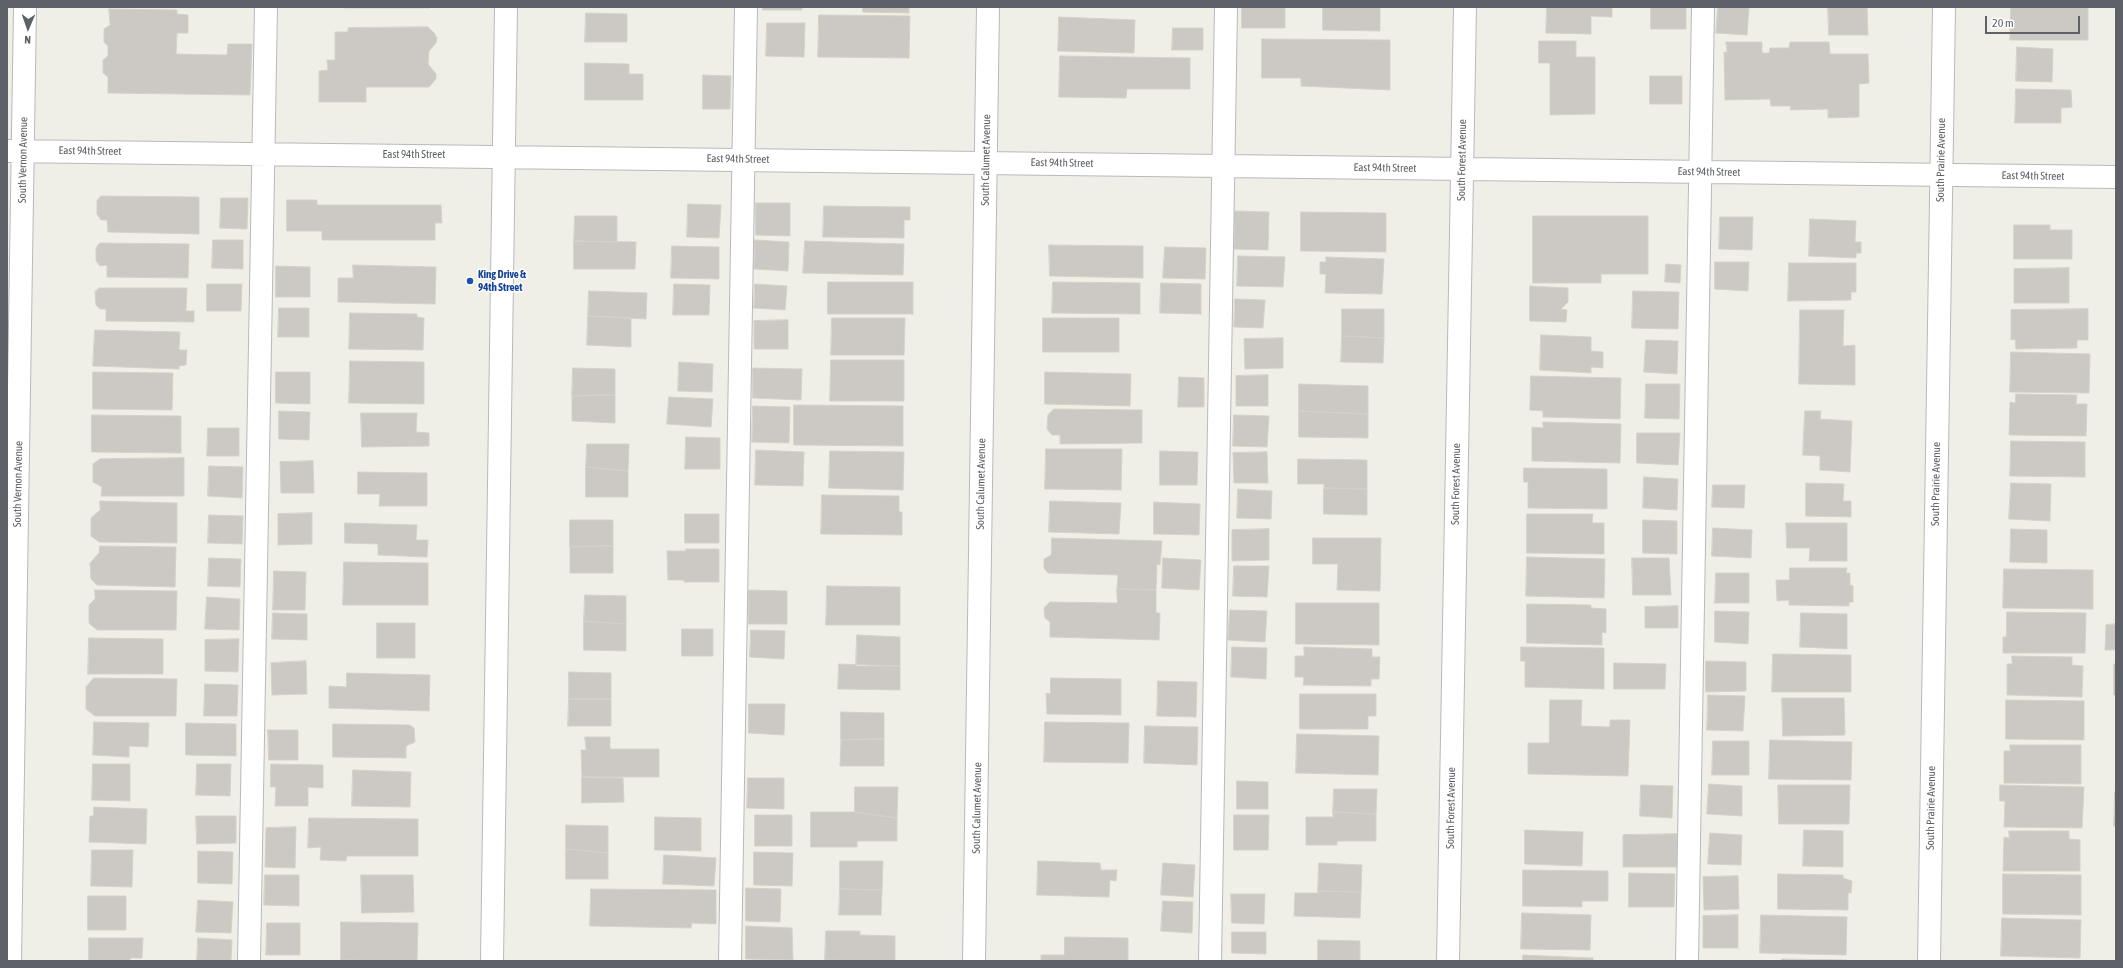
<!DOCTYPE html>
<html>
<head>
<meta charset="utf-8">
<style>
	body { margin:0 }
	#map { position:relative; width:2123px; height:968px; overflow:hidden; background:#f0efe7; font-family:"Asap Condensed",sans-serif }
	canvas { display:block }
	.frame { position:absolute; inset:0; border:8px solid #5e6167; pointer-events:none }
	.north { position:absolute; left:8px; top:8px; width:40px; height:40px; -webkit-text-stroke:3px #fff; paint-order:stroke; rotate:182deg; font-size:11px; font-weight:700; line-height:16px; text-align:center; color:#5e6167 }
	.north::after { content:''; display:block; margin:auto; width:14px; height:18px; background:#5e6167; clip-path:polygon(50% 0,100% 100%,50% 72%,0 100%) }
	.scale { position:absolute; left:1985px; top:16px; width:95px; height:18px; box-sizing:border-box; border:2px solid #5e6167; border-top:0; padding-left:5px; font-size:12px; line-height:14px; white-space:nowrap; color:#5e6167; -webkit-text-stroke:3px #fff; paint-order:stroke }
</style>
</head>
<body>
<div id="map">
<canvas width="2123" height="968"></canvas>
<div class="frame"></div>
<div class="north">N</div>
<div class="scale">20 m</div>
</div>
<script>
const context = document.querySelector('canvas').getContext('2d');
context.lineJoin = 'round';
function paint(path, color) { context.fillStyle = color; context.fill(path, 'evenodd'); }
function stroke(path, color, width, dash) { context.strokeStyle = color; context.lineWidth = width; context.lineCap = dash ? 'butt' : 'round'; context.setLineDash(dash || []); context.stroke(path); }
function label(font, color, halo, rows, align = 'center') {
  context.font = font + ' "Asap Condensed",sans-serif'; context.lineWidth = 3; context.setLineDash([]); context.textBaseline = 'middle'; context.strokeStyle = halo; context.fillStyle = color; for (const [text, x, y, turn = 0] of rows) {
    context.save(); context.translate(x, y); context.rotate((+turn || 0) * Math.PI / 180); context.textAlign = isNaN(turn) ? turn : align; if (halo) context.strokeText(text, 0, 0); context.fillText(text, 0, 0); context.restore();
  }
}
const building = new Path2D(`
	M345,7H430V8H345Z
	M763,7H802V10H763Z
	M863,7H909V13L863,12Z
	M1242,7H1285V28H1242Z
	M1323,7H1380V31L1323,30Z
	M1547,7H1612V17L1591,16V34L1546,33Z
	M1651,7H1686V29H1651Z
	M1718,7H1749L1747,35L1716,33Z
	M1828,7H1867L1868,35H1829Z
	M2011,7H2088V40H2010Z
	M109,9L177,10V14L188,15V33H177L176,54L227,55L228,44H252L250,95L108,93V77L103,73V60L108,56V46L104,42V29L110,25Z
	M586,13L627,14V42H585Z
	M819,15L910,16L909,58L818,57Z
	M1059,17L1135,20L1134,53L1058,51Z
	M767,23H805L804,57L766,56Z
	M428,27L434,33L437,38L436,43L429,51L428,64L436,74V79L429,87H366V102H319V71L328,70L327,60H335V32H348V28Z
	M1173,28H1203V50H1172Z
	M1262,39L1390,40V90L1301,86V78H1262Z
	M1539,41H1576V57H1595V114L1550,115V63H1539Z
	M1726,42H1762V53H1769L1770,48H1789L1790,42H1829L1830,54H1868L1869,83L1859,84V117L1828,118V109L1790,110L1791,106H1771L1770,99L1725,100L1724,52H1727Z
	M2017,47L2053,49L2052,82L2016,81Z
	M1060,56L1190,58V89H1127L1126,98L1059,97Z
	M585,63L629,64V74H643V100H585Z
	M703,75L731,76L730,109H703Z
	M1650,76H1682V104H1650Z
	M2016,89L2071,90L2072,107L2061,108V123H2015Z
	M101,196L199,197V234L108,232L107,220H101L97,214V201Z
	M221,198H248L247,229L220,228Z
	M287,200H317V205H441L442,223H435V240H322V231H287Z
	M756,203H790V236L756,235Z
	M688,204L721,205L719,238L687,237Z
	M824,206L910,207V220H904V238L823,237Z
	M1235,211L1269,212L1268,250L1234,249Z
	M1301,212L1386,213V252L1301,251Z
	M575,216H617V242L574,241Z
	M1533,216H1648V274H1601V283H1533Z
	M1720,217H1753L1752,250L1719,249Z
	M1810,219L1856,221L1855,242H1861V253H1856V258L1809,256Z
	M2014,225H2050V230H2072V259H2014Z
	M213,240H243V269L212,268Z
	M755,240L789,242L788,271L754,269Z
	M574,241L636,242L635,269H574Z
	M805,241L904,244L903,275L803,273Z
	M100,243L189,244L188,278L107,277V265L100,266L96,261V248Z
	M1049,245L1143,246V278L1050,276Z
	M672,246L719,247V279L671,278Z
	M1165,247L1206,248L1205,279L1163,278Z
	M1238,256L1285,257L1283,287L1237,286Z
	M1326,257L1384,259L1382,294L1325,293L1326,274H1320V262H1326Z
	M1715,262H1749L1748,291L1715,289Z
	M1789,263H1856V292H1851V300L1788,301Z
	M1666,264L1681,265L1680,283L1665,282Z
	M353,265L436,267L435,304L338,302V278H353Z
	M276,266L310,267V297H276Z
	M2069,268V303H2014V269Z
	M828,282H913V314H828Z
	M1053,282L1140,283V314L1052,313Z
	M1161,283L1201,284V314L1160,313Z
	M207,284H242L241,311H207Z
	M674,284L710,285L709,315H673Z
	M755,284L787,286L785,310L754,308Z
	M1530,286L1568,288V302L1561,309L1567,310L1566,322L1530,321Z
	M99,288H187L186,311H194V322L106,321V309H100L96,305L95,292Z
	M589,291L647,293L646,319L588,316Z
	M1633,291L1679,292L1678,329L1632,328Z
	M1235,299L1265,300L1263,328L1234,327Z
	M279,308H309V337H278Z
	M1342,309H1384V338L1342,336Z
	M2088,309V340H2077V348L2016,349L2015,339L2011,340V310Z
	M1800,310H1844L1843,346L1855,345V385L1799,384Z
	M350,313L417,314V317L424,318L423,350L349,349Z
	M588,316L631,318V347L587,345Z
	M832,318H905L904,355H831Z
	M1043,318H1119V352H1043Z
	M788,320V349H754V321Z
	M95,330L180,332L179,350H187L186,365L179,366V369L93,366Z
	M1541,335L1591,337V351L1603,352V368L1591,367V373L1540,370Z
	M1342,336L1384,338L1383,363L1341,362Z
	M1283,338V368L1245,369L1244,339Z
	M1646,340L1678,341L1677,374L1644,372Z
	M2011,352L2090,354L2089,393L2010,392Z
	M831,360H904V401H830Z
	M350,361L424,362V404L349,403Z
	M679,362L713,364L712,392L678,391Z
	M573,368L615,369V395L572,396Z
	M753,368L802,369L801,400L753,398Z
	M93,372L173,373L172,410L93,409Z
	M276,372H310V404L276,403Z
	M1045,372L1131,374L1130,406L1045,404Z
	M1268,375V406H1236V376Z
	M1531,376L1621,378L1620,419L1543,417V411L1530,410Z
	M1179,377L1204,378V407H1178Z
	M1299,384L1368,386V414L1299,411Z
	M1646,384H1680L1679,419L1645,418Z
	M2016,394L2077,395L2076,404H2087L2086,436L2009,435L2010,402L2015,403Z
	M615,395V423L572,421V396Z
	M669,397L713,399L711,427L667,424Z
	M794,405L903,406V446L794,445Z
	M753,406L790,407L789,443L752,442Z
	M1054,409L1142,410V443L1060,444V435H1052L1047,429L1048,415Z
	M279,411L310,412L309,440L279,439Z
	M1299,411L1368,414V438L1299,437Z
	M1805,411H1821L1820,419L1852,421L1850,472L1820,470V456L1803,455Z
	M361,413H417L416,432L429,433V446L362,447Z
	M92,415L181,416V453L92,452Z
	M1234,415L1269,416L1267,447L1233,446Z
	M1543,422L1621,424L1620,463L1532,461V427L1543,428Z
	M208,428H239V456H207Z
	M1637,433H1680L1678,465L1637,463Z
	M686,437L720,438V469H685Z
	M2011,441L2085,442V477L2010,476Z
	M587,444H629L628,471L586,467Z
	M1046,449H1122L1121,490L1045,489Z
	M756,450L804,452L803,486L755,485Z
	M830,451L904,452L903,490L829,488Z
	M1160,451L1198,452L1197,485H1160Z
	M1267,452L1268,483H1234L1233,453Z
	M184,458V496H101L102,487L93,482V464L100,459Z
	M1298,459L1367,460V489L1324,488V484H1298Z
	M313,461L314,493H281L280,462Z
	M209,466L243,467L242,498L208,496Z
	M586,467L628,471V497H586Z
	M1524,468L1607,469V509L1528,508V482H1524Z
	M358,472L427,473V506H379L380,494H358Z
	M1644,477L1678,479L1677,510L1643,508Z
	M1806,483L1844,484L1843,501H1851V517L1806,516Z
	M2011,483L2051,484L2050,521L2009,519Z
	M1713,485H1745L1744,508L1712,507Z
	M1324,488L1367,489V515L1324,514Z
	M1238,489L1272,491L1271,519L1237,518Z
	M822,495L899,496V512H902V535L821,534Z
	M100,501L177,503V543L99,542L91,536V518L100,510Z
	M1050,501L1121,503L1119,534L1049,532Z
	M1154,502L1200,504L1199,535L1154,534Z
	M312,513V544L278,545V514Z
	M685,514H719V543H685Z
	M1527,514H1593L1592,523H1604V554L1527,553Z
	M209,515L243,516L242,544L208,543Z
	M570,520H613V546L570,547Z
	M1643,520L1677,521V554L1643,553Z
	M345,523L417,525L416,540H428L427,557L378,555V544L345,543Z
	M1786,523H1847V561H1809L1810,548H1787Z
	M1713,528L1752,530L1751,558L1712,556Z
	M1269,529V560L1232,561V530Z
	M2011,529L2047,530V563L2010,562Z
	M1052,538L1162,541L1160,565L1157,564L1156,590L1117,589L1118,575L1048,573L1044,568V559L1051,555Z
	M1313,538H1381L1380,591L1337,590L1338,564H1313Z
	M100,546L176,547L175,587L97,585L91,579L90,563L99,553Z
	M613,546V573H570V547Z
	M686,549H719V582H684V580H668L667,551H686Z
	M1527,557L1605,559L1604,598L1526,596Z
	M209,558L241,559L240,587L208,586Z
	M1163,558L1201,560L1199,590L1162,588Z
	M1632,558H1669L1671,595H1633Z
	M344,562L428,563V605H343Z
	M1234,566H1269L1267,597L1233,596Z
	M1790,568H1847L1846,573H1850V585L1853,586V602H1849V606L1789,605V600L1777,601L1776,580H1789Z
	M2004,569L2093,570V609L2003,608Z
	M274,571L306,572L305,610H273Z
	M1716,573H1749V603H1715Z
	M827,586L900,587V625H826Z
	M1117,589L1156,590V613H1160L1159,640L1050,637V622L1045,618L1044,608L1050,602L1117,603Z
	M95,590L177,591L176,630H97L89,623V605L95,599Z
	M749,590L787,591V624H749Z
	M585,595L626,596V624L584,621Z
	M207,597L240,599L239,630L205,629Z
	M1296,603H1379V645L1296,644Z
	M1527,604L1591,605V608L1606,609V633L1602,632V645L1527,643Z
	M1678,606V628H1645V607Z
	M1230,610L1267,611L1265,642L1228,640Z
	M1715,611L1749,612L1748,644L1715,642Z
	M2007,612L2086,613L2085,653H2003V637H2006Z
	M273,613L307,614V640L272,639Z
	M1801,613L1847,614V649L1800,647Z
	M584,621L626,624V651L584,650Z
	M377,623H415V658H377Z
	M2116,624V650H2105L2106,625Z
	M682,629H713V656H682Z
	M751,630L785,631L784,659L750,657Z
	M857,635L900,637V666H856Z
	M89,638L163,639V674H88Z
	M239,639L238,672L205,671V640Z
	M1232,647L1267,648L1266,679L1231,677Z
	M1304,647L1372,649V657H1380L1379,679H1371V686L1303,685L1304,677H1295V656H1304Z
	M1521,647L1604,648V689L1525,687V661H1521Z
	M1773,654L1851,655V692H1772Z
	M2012,656L2072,657V665L2083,666L2082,697L2007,695V664H2012Z
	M306,661L307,694L272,695L271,663Z
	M1706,661L1746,662V691L1706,692Z
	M1614,663L1666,664L1665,689H1614Z
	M839,664L900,666V690L838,689Z
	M2114,664H2116V695H2114Z
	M569,672L611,673V699H569Z
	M347,673L430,675L429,711L329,708V686L346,687Z
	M94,678L177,679L176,716H95L86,709V687Z
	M1051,678L1121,679V715L1047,714L1046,693L1050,694Z
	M1158,681L1197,682L1196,717L1157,716Z
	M205,684L238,685L237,716H204Z
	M1300,694H1376V716H1368V729H1300Z
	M1708,695L1745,696L1743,731L1707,730Z
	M1782,698H1844L1845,735L1783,736Z
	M569,699H611V726H568Z
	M1550,700H1582L1581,726L1610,727V720H1630L1628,776L1528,774V743H1549Z
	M2006,700L2084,701V740L2006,739Z
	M749,704H785L784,735L749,733Z
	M841,712L884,713V739L841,740Z
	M94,722L149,723L148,747L129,746V757L93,755Z
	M1045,722L1129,723L1128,763L1044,762Z
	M186,723L236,724V756L186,755Z
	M333,724L410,725L414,728L415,742L406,746V758L333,757Z
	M1145,726L1198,727L1197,765L1144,763Z
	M268,730H298V760H269Z
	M1297,734L1379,736L1378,775L1296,773Z
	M585,737H610V749H659V777H582L581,750H586Z
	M884,739V766H840L841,740Z
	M1770,740L1852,742L1851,780L1769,779Z
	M1713,741H1749V775H1712Z
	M2010,745H2081V784L2004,783V751H2010Z
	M93,764H130V801L92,800Z
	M197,764H231L230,796L196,795Z
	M271,764L323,765V788L308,787V806H275L276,787H271Z
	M353,770L411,772L410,807L352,806Z
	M582,777L623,778L624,802L582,803Z
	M748,778H784V809L747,808Z
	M1237,781L1268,782V809H1237Z
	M1709,784L1742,786V816L1707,814Z
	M1641,785L1673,786L1672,818L1640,816Z
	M1778,785H1850L1849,824H1779Z
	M2000,785L2084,787L2082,828L2004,827L2005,801H2000Z
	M855,787H898L897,818L855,812Z
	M1334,789H1377L1376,814L1333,812Z
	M2115,792H2116V826H2114Z
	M94,807L147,809L146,844L89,842L90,816H93Z
	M811,812H855L897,818V841H857V847H811Z
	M1333,812L1376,814V841H1337V845H1306V817H1333Z
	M755,815H792V846H755Z
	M1234,815H1269L1268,850H1234Z
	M196,816H236V843L197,844Z
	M655,817L701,818V851L655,850Z
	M309,818L418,819V856H347L346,861L320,860L321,847L308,848Z
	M566,825L608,826V853L566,849Z
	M296,827L295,868L265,867L266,828Z
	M1525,830L1583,832L1582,866L1525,864Z
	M1804,830L1843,831V867L1803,866Z
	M2009,831H2069V839L2080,840V871H2003L2004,837L2009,838Z
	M1710,833L1742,835L1741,865L1708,864Z
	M1677,834V867H1623V835Z
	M566,849L608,853V879H566Z
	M92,850H133L132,887L91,886Z
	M198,851L233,852L232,884L198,883Z
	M754,852L793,853L792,886L754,885Z
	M664,855L716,858L714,886L663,884Z
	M840,861H883L882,890L840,889Z
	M1038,861L1100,863L1101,870H1117L1116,881L1110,880L1109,897L1037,895Z
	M1163,863L1195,865L1193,897L1161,895Z
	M1319,863L1362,865L1361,892L1318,891Z
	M1523,870L1608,871V901H1582V907L1523,906Z
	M1629,873L1675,874L1674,907H1629Z
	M1778,874L1843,875V878L1852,881L1851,893H1848V910L1778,909Z
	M2003,874L2081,875V915L2003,914Z
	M265,875H299V906L264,905Z
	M361,875H413L414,912L362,913Z
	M1738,876L1739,909L1704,910L1703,877Z
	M746,888L781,889L780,922L746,921Z
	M591,889L716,890V924L692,923L691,928L590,926Z
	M840,889L882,890L881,915H839Z
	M1318,891L1361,892L1360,918L1294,916L1295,893H1318Z
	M1231,894H1265L1264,924L1232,923Z
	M88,896H126V930H88Z
	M198,900L233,902L231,933L196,932Z
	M1163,901L1193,902L1192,933L1161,931Z
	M1522,913L1591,915L1590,950L1521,949Z
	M1738,915V948H1703V916Z
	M1761,915L1847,917L1846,955L1760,953Z
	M2002,918L2081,920L2080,958L2001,956Z
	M341,922L418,923L417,961L341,960Z
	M267,923H300V955H266Z
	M746,926L792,928L793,960L746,959Z
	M826,931H860V935L895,936V961L825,960Z
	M1232,932H1266V954L1232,953Z
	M1065,937L1128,938V961H1041V955H1064Z
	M89,938H143L142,958H130V961H89Z
	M198,938L232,940L231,961H197Z
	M1318,940L1360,941V961H1318Z
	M1523,955L1593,958V961H1523Z
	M1782,959L1847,960V961H1782Z`);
const minor = new Path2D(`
	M7,151L2116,177
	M10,961L25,7
	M249,961L266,7
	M492,961L506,7
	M730,961L746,7
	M974,961L988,7
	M1210,961L1226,7
	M1448,961L1465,7
	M1687,961L1703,7
	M1929,961L1944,7`);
const markers = [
	[470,281,4,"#1a4fb4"]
];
const streetNames = [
	["East 94th Street",90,151,1],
	["East 94th Street",414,155],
	["East 94th Street",738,159,1],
	["South Vernon Avenue",23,160,-89],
	["South Calumet Avenue",986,160,-89],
	["South Forest Avenue",1462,160,-89],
	["South Prairie Avenue",1941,160,-89],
	["East 94th Street",1062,163,1],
	["East 94th Street",1385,168,1],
	["East 94th Street",1709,172,1],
	["East 94th Street",2033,176,1],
	["South Vernon Avenue",18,484,-89],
	["South Calumet Avenue",981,484,-89],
	["South Forest Avenue",1456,484,-89],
	["South Prairie Avenue",1936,484,-89],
	["South Calumet Avenue",977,808,-89],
	["South Forest Avenue",1451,808,-89],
	["South Prairie Avenue",1931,808,-89]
];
const transitNames = [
	["King Drive &",478,275],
	["94th Street",478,288]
];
paint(building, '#ccc9c4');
stroke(building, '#d5d2c5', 1);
stroke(minor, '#b7b9bd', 24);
stroke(minor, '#fff', 22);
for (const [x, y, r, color] of markers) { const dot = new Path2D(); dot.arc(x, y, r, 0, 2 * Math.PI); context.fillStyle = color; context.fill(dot); stroke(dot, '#fff', 1.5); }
label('11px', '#5e6167', '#fff', streetNames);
label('bold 11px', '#164399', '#fff', transitNames, 'left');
</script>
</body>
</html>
